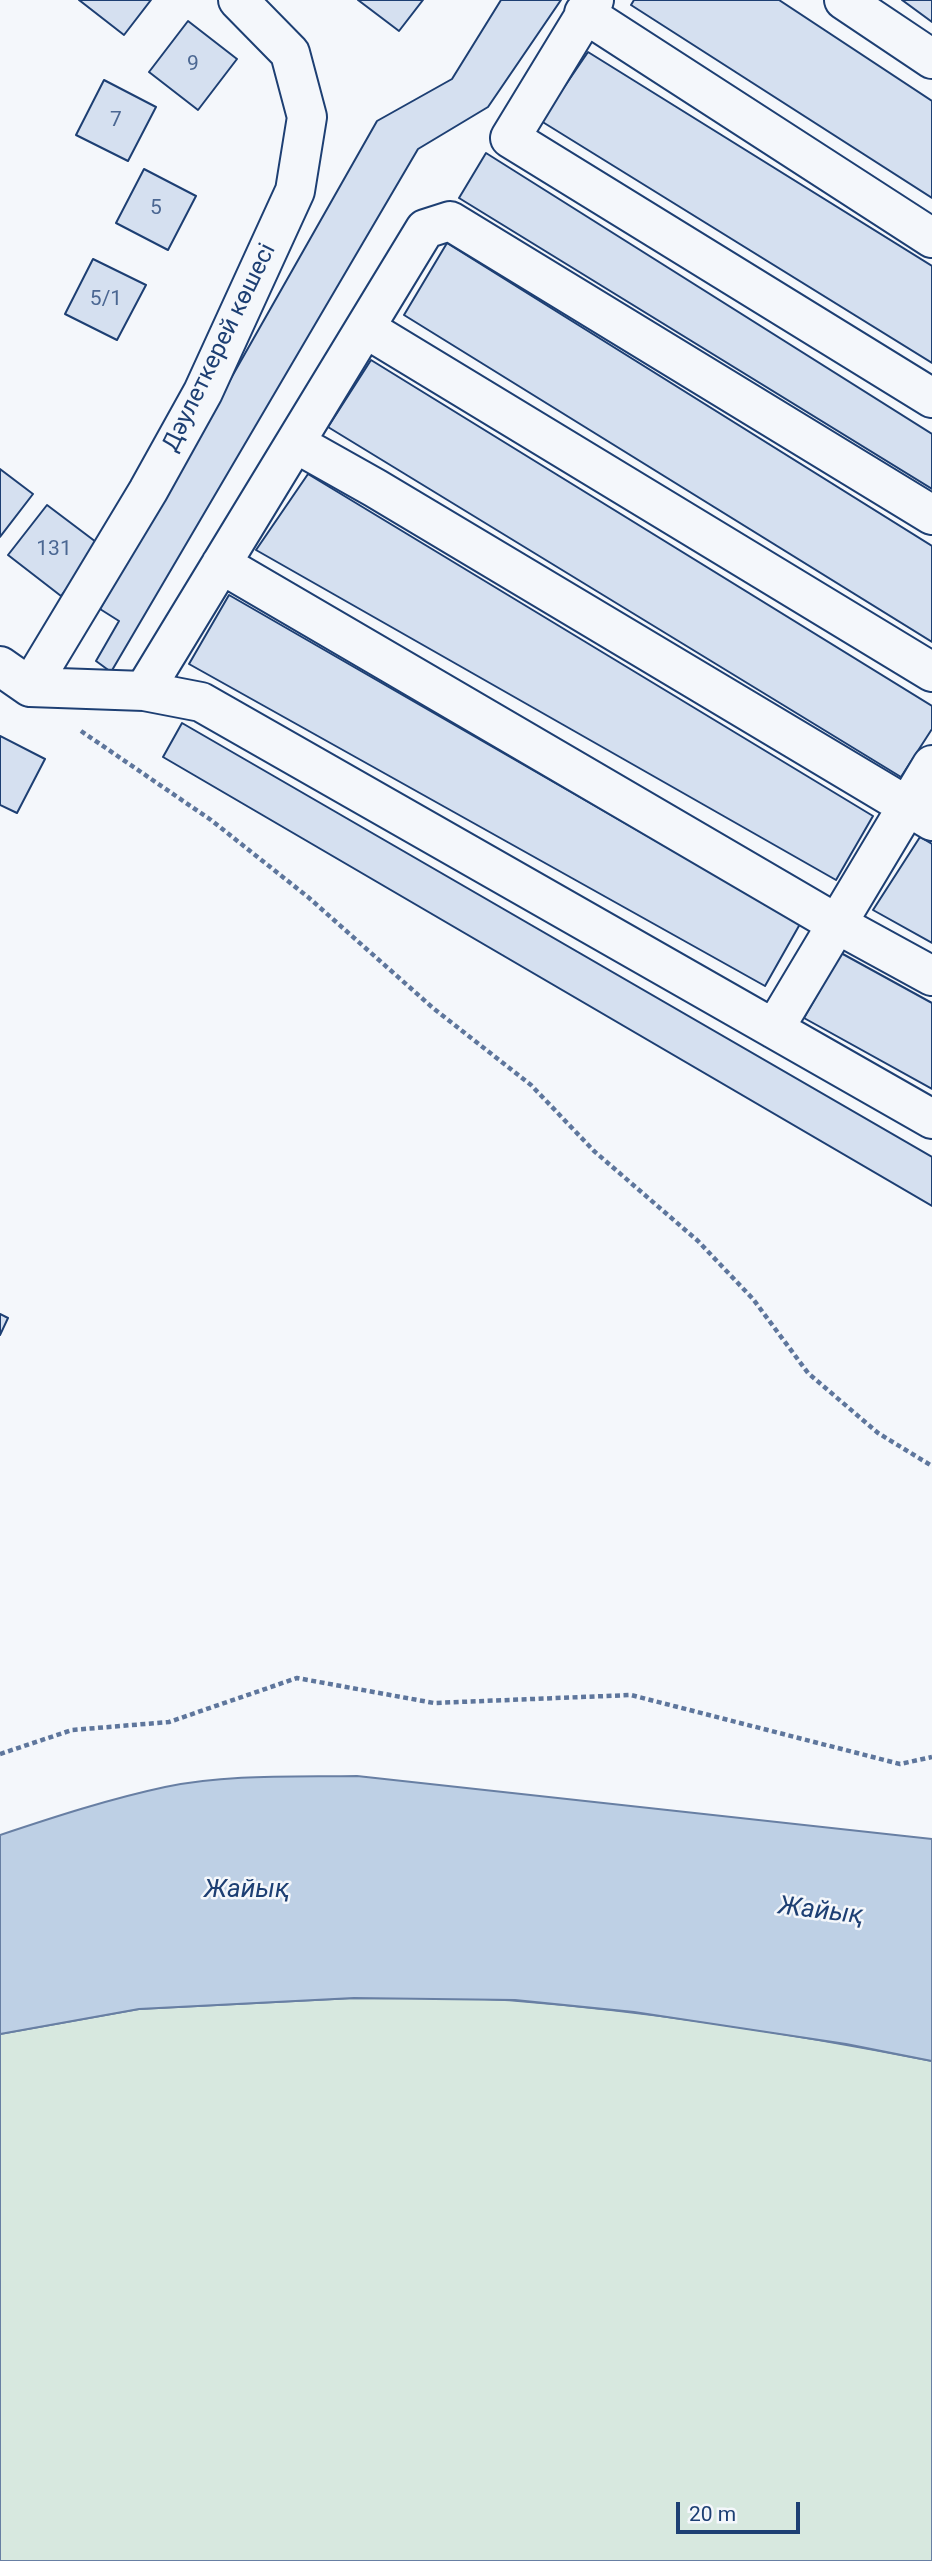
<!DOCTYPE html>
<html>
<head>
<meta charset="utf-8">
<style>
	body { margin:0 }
	#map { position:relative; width:932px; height:2561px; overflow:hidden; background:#f4f7fb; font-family:Roboto,sans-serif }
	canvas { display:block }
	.scale { position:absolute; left:676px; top:2502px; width:124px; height:32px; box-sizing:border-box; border:4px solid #1d3f73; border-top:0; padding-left:9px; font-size:21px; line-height:24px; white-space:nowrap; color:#1d3f73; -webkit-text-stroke:5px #f4f7fb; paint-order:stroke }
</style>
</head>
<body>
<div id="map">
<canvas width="932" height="2561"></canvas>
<div class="scale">20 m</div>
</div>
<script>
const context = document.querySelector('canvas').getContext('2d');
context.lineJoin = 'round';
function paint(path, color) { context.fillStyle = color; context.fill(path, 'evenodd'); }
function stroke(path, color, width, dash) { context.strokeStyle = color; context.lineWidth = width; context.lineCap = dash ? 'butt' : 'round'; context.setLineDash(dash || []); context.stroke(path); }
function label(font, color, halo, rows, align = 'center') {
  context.font = font + ' Roboto,sans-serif'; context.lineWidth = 5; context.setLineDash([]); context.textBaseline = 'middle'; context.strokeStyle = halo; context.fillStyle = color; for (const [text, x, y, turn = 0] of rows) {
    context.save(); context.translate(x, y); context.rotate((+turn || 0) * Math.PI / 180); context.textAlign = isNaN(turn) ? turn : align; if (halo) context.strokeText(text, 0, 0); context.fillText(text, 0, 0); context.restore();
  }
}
const green = new Path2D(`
	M354,1998C408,1999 464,1996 518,2001C657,2012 795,2034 932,2061V2561H0V2034L139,2009Z`);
const water = new Path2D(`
	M357,1776L932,1839V2061L846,2044L634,2012L515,2000L354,1998L139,2009L0,2034V1835C54,1817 109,1799 165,1787C228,1774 293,1777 357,1776Z`);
const building = new Path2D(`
	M79,0H151L124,35Z
	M358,0H423L399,31Z
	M501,0H561L488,107L418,149L111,672L96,661L119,621L100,609L377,121L452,79Z
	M634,0H779L932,101V198L631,5Z
	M902,0H932V22Z
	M188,21L237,59L198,110L149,72Z
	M588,52L932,266V363L541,121Z
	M104,80L156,107L128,161L76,135Z
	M486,153L932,434V489L459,198Z
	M144,169L196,196L168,250L116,223Z
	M447,243L932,546V642L404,315Z
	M93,259L146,285L117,340L65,314Z
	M371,360L932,706V729L901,777L328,427Z
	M0,469L33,494L0,537Z
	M308,474L873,816L836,880L256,550Z
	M47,505L100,545L61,596L8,555Z
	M229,595L800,924L765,986L189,664Z
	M182,723L932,1157V1206L163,757Z
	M0,736L45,759L17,813L0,805Z
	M920,837L932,844V943L873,910Z
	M841,953L932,1003V1089L804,1018Z
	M0,1314L8,1318L0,1335Z`);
const path = new Path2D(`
	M81,731L211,820L308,897L433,1008L531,1085L594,1151L698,1241L753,1299L808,1373L878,1433L932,1466
	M0,1754L72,1730L169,1722L297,1678L434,1703L631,1695L900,1764L932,1757`);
const minor = new Path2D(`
	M594,0L510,138L932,398
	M844,0L932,59
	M584,13L932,238
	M365,328L932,672
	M295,443L375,488L932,821
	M221,564L837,924L932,976
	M0,666L30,687
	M30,687L144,691L201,702L932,1119
	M30,687L148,491L203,392L295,191L307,117L290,53L238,0
	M144,691L425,229L450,221L932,515
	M774,1029L932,765`);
const numberNames = [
	["9",193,65],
	["7",116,121],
	["5",156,209],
	["5/1",106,300],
	["131",54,550]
];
const streetNames = [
	["Дәулеткерей көшесі",220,348,-64]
];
const waterNames = [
	["Жайық",247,1890],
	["Жайық",821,1912,7]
];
paint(green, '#d7e8df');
stroke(green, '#687fa3', 2);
paint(water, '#bed0e5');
stroke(water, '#687fa3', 2);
paint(building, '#d5e0f0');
stroke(building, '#1d3f73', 2);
stroke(minor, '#1d3f73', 42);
stroke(path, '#5e769c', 4.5, [5, 3.5]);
stroke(minor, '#f4f7fb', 38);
label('21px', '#4b6792', null, numberNames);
label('24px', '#1d3f73', '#f4f7fb', streetNames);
label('italic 26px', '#1d3f73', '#f4f7fb', waterNames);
</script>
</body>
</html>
